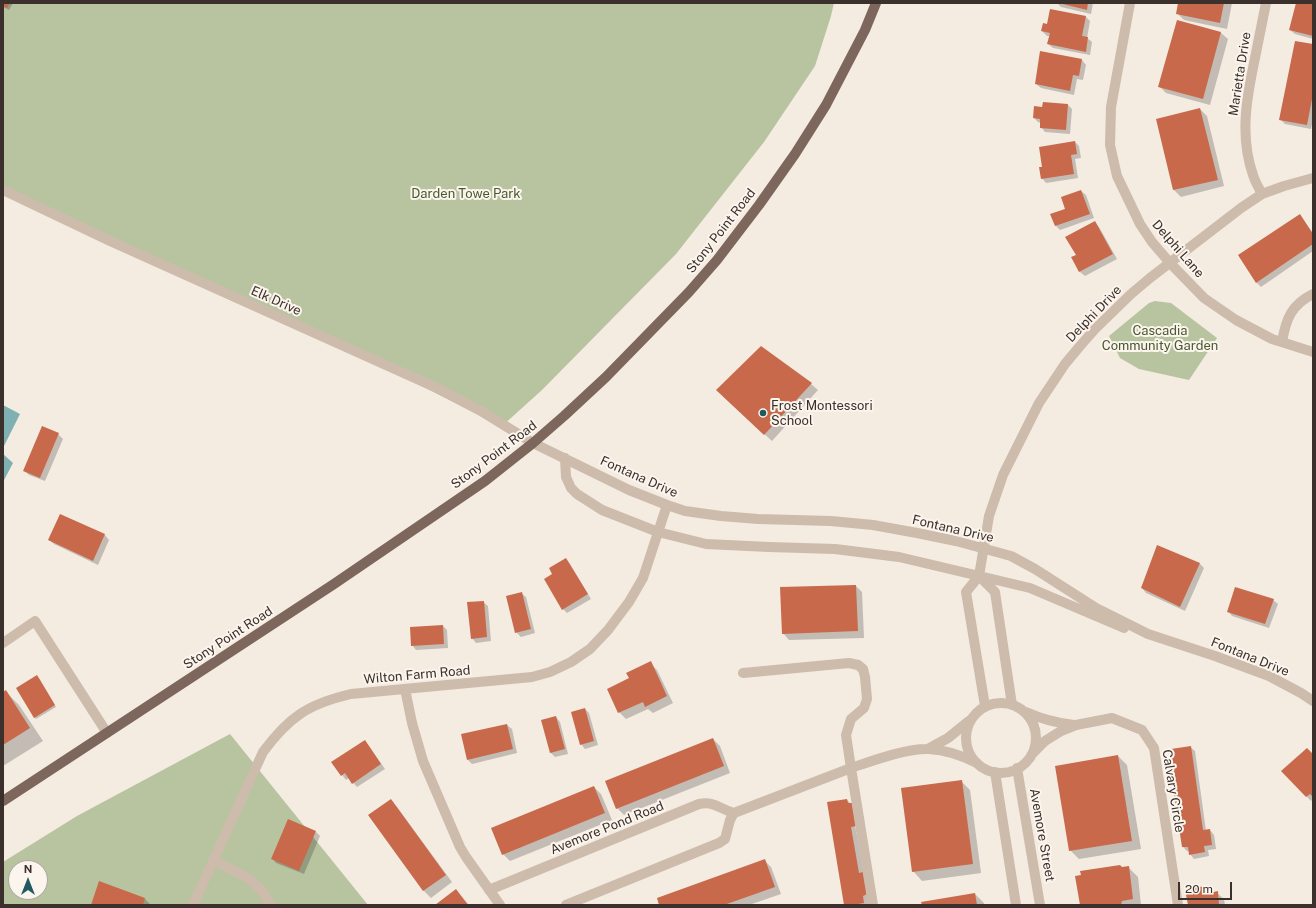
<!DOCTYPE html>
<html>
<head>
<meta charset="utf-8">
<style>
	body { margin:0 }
	#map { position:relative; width:1316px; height:908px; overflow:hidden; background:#f4ebe1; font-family:"Public Sans",sans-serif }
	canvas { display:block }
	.frame { position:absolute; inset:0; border:4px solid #3b302b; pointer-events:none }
	.north { position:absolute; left:8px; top:860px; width:40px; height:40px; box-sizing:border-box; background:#fbf5ee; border:1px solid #aea6a0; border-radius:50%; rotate:0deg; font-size:11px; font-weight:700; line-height:16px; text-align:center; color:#3b302b }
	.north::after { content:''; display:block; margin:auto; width:14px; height:18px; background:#1f5a5e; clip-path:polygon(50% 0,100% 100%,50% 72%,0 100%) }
	.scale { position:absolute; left:1178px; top:882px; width:54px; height:18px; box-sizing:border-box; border:2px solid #3b302b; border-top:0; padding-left:5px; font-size:12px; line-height:14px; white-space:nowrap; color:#3b302b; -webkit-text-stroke:3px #fbf5ee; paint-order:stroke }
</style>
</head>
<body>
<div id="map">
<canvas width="1316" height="908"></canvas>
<div class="frame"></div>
<div class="north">N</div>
<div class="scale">20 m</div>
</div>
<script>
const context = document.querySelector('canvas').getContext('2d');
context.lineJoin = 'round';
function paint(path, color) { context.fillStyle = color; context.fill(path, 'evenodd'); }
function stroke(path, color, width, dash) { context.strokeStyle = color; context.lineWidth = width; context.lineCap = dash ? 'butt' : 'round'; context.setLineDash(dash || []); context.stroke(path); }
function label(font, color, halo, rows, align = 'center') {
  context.font = font + ' "Public Sans",sans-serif'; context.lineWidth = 4; context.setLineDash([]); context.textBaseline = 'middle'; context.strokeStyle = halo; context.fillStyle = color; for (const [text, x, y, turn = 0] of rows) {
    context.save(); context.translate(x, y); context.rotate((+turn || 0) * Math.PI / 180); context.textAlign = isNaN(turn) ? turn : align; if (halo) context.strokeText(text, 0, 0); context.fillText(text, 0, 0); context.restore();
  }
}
const green = new Path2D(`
	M3,3H834L831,16L815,66L764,142L676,254L542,390L502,426L349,350L3,189Z
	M1155,301L1171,303L1217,338L1189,380L1139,369L1120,358L1109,336L1149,303Z
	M230,734L368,905H3V862L77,816ZM16,868H40V892H16Z`);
const water = new Path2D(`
	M3,405L20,414L3,448Z
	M3,454L13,463L3,482Z`);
const shadow = new Path2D(`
	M3,3H13L9,10L3,7Z
	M1057,3H1093L1091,14L1061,7Z
	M1179,3H1232L1227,29L1184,20L1177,13Z
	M1297,3H1313V39L1295,34L1290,30Z
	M1086,17L1090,21L1087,38L1092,42L1090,55L1053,48L1048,44L1050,36H1047L1042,31L1048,25Z
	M1177,21L1221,33L1228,39L1210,105L1166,93L1159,86Z
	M1313,45V119L1311,129L1285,124L1280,119Z
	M1041,52L1082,60L1086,65L1083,80L1077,79L1074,95L1041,88L1036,84Z
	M1068,105L1072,109L1070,134L1045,132L1041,127V123L1038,122L1034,118L1043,108Z
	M1200,109L1207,116L1224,186L1181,197L1174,190L1158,119Z
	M1075,142L1079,146L1081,158L1075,159L1078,178L1046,183L1042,178L1043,168Z
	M1081,191L1086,195L1094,218L1060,230L1056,226L1052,214L1066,209Z
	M1299,215L1313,233V251L1261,287L1257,283L1239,256Z
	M1095,222L1099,227L1117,259L1085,276L1080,272L1073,258L1077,255Z
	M811,384L818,390L772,441L724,397Z
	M58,434L63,439L45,481L29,475L24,470Z
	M61,515L105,535L109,540L98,565L54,544L49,540Z
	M1157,547L1200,564L1204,568L1185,611L1146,593L1142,588Z
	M566,559L570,564L591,599L567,613L563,609L554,574Z
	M856,586L862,592L864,638L789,640L783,633Z
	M521,593L526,597L535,633L521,637L516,632Z
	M1273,600L1278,604L1269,628L1232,616L1228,611Z
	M483,602L488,606L491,641L476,643L472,638Z
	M443,626L447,630L448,648L416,650L412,645Z
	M650,663L657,670L673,703L653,713L648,709L626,719L619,712L630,679Z
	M39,678L56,707L36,719L34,717Z
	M6,692L19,705L43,741L3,766V694Z
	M585,709L589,713L598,745L585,749L581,744Z
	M556,717L560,722L568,754L555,757L550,752Z
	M507,725L512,729L517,753L472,764L468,760Z
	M713,739L720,746L730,773L624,815L617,808Z
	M364,741L369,746L385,769L357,787L349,778L346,780L333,763Z
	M1190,747L1195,751L1206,831L1210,830L1214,835L1216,849L1208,850L1209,856L1194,859L1190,854L1189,851H1187L1183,847Z
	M1118,756L1127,765L1141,849L1079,859L1070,850Z
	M1313,756V799L1311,801L1282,771Z
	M961,781L970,790L981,873L922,881L913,871Z
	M594,787L601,794L612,820L510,861L503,854Z
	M391,800L397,807L452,882L431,898L424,891L369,815Z
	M847,800L851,804L870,905H845Z
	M316,832L320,836L304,874L276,863L272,858Z
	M764,860L771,867L781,894L749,905H660Z
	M1122,868H1129L1138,877L1141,905H1081Z
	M1207,887L1214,893H1217L1224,899L1225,905H1189Z
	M456,890L469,905H437Z
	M975,894L984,903V905H923Z
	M145,899L151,905H92Z`);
const building = new Path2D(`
	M3,3H10L7,8L3,6Z
	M1059,3H1088L1087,10Z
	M1178,3H1224L1220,23L1176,14Z
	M1296,3H1313V36L1289,30Z
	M1050,9L1086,16L1082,36L1088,37L1086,52L1047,44L1050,33L1041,31L1043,23L1047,24Z
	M1177,20L1221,32L1203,99L1158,87Z
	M1295,41L1313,44V94L1307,125L1279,120Z
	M1040,51L1082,59L1079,76L1073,75L1070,91L1035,84Z
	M1043,102L1068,104L1066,130L1040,128V119L1033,118L1034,106L1042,107Z
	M1200,108L1218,180L1173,190L1156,119Z
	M1075,141L1077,154L1071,155L1074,174L1041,179L1039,167H1042L1039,147Z
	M1081,190L1090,214L1055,226L1050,214L1065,209L1061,197Z
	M1300,214L1313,234V244L1256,283L1238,255Z
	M1095,221L1113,254L1079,272L1071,257L1076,255L1065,237Z
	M761,346L812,383L764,435L716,390Z
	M42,426L59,433L40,478L23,471Z
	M60,514L105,534L93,561L48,540Z
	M1157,545L1200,563L1180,607L1141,588Z
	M566,558L588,594L562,610L544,579L552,574L549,568Z
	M856,585L858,631L782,634L780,587Z
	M1235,587L1274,599L1265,624L1227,612Z
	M522,592L531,629L515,633L506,596Z
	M484,601L487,637L471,639L467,602Z
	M443,625L444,644L411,646L410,627Z
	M651,661L667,696L645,707L643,702L618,713L607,689L629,678L626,673Z
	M37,675L55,705L34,718L16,688Z
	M6,690L30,728L3,745V692Z
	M585,708L594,741L580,745L571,712Z
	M556,716L565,749L550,753L541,720Z
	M507,724L513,749L467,760L461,734Z
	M713,738L724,766L616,809L605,781Z
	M365,740L381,764L352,784L345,773L341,776L331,762Z
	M1191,746L1203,830L1210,829L1212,845L1204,846L1205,852L1189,855L1188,847H1182L1168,756L1172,755L1171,749Z
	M1307,748L1313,754V797L1310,794L1306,797L1281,771Z
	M1118,755L1132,841L1069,851L1055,766Z
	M962,780L973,864L912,872L901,788Z
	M594,786L605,813L502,855L491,828Z
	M391,799L446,875L423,891L368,815Z
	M847,799L848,803H852L856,826L851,827L859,873L863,872L867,894L863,896L864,903L853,905H844L827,802Z
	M288,819L316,831L299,871L271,859Z
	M765,859L775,887L724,905H659L657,898Z
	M1120,865L1122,867L1129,866L1133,899L1122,901L1121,905H1080L1075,876L1081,875L1080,871Z
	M99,881L145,898L143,905H91Z
	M1208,886L1209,893L1218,891L1219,905H1188L1186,895L1187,894L1190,893L1189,888Z
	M456,889L468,905H435Z
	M975,893L977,905H922L921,902Z`);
const minor = new Path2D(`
	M1130,3L1111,107L1110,145L1117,176L1140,224L1152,242L1170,263L1204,298L1236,320L1272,339L1313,352
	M3,190L110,241L437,388L481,411L533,443L629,490L667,505L685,511L721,516L758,519L831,521L873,525L917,533L956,541L1011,556L1035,569L1096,608L1148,634L1215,656L1269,676L1301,693L1313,701
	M1262,194C1259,188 1255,182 1253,175C1240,138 1246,101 1254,63C1258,43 1262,23 1266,3
	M1282,342C1286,319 1291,305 1313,294
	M565,458L566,477L571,488L577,494L602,510L658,532L706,544L769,547L835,549L899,557L1030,588L1124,628
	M979,576L995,592L1012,705
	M3,643L35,621L107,733
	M405,689L412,723L423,761L460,847L466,857L500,905
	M966 738a35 35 0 1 1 70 0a35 35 0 1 1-70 0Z
	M985,706L966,592L979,576L989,516L1003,475L1039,403L1065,364L1080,346L1095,329L1131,294L1150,278L1241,208L1262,194L1284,186L1313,178
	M1026,712C1041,719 1057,723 1074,725
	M928,749L948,738L969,721
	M1032,754L1045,741L1061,731L1076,725L1112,718L1142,730L1154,748L1178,905
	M1017,768L1040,905
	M995,772L1016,905
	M213,860L248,878L262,891L271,905
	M489,890L699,804C716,801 719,809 734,813L851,768L846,735L851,719L864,708L867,699L865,677L863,669L858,665L849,663L743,673
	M193,905L263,752C289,717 308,704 351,694L532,677L550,672L571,662L590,649L608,630L629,602L643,578L667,505
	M566,905L719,843L725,839L730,820L734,813
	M873,905L851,768C872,761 907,748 929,749C947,750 961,755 977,763`);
const major = new Path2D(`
	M3,801L334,584L485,481L533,443L564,416L606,377L689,292L717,260L759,205L795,154L826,105L865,30L876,3`);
const markers = [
	[763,413,4,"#1f5a5e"]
];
const streetNames = [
	["Marietta Drive",1240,74,-81],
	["Stony Point Road",721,231,-52],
	["Delphi Lane",1178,249,49],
	["Elk Drive",276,301,24],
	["Delphi Drive",1094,314,-46],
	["Stony Point Road",494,455,-37],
	["Fontana Drive",639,477,24],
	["Fontana Drive",953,529,13],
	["Stony Point Road",228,638,-33],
	["Fontana Drive",1250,657,22],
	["Wilton Farm Road",417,675,-5],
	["Calvary Circle",1173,791,81],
	["Avemore Pond Road",607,828,-22],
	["Avemore Street",1042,835,80]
];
const parkNames = [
	["Darden Towe Park",466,194],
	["Cascadia",1160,331],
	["Community Garden",1160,346]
];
const poiNames = [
	["Frost Montessori",771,406],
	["School",771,421]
];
paint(green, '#b8c4a0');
paint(water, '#7fb0b2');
paint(shadow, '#0003');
paint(building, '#c8694b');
stroke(minor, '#cdbbac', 10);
stroke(major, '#7d675c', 10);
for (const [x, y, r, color] of markers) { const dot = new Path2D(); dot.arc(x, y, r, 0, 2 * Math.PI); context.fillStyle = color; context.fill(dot); stroke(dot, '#fbf5ee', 1.5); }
label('13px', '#3b302b', '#fbf5ee', streetNames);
label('13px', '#4a5a2e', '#fbf5ee', parkNames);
label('13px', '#3b302b', '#fbf5ee', poiNames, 'left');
</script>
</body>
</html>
